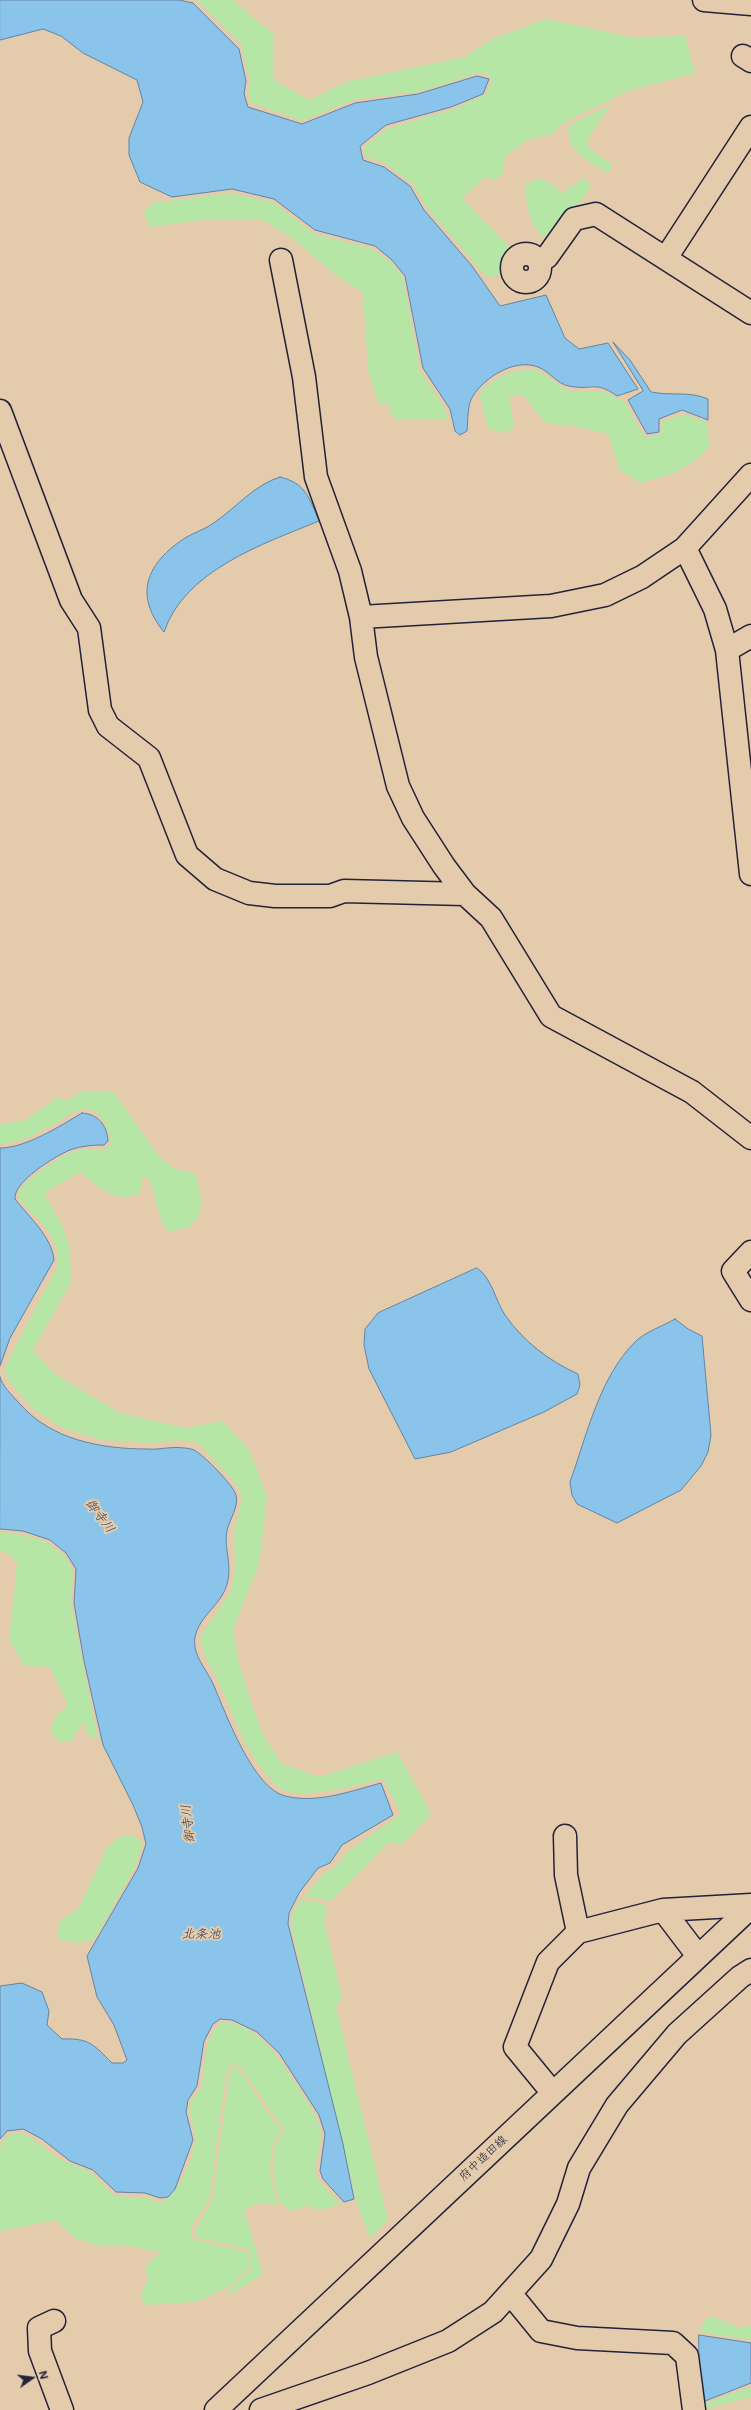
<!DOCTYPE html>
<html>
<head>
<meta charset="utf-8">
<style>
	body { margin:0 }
	#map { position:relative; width:751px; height:2410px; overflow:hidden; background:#e4cbac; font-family:Mali,sans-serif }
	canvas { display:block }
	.north { position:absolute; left:12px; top:2358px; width:40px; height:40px; -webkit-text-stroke:3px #e4cbac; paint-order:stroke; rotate:76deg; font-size:11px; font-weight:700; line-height:16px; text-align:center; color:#22223b }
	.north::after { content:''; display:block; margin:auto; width:14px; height:18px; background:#22223b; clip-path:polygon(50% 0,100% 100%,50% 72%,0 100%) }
</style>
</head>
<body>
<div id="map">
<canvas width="751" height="2410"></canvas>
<div class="north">N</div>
</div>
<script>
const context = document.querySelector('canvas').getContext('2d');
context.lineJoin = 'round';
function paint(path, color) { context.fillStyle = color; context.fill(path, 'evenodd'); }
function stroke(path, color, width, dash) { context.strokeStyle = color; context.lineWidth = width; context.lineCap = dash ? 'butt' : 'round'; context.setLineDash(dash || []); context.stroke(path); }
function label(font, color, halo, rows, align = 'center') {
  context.font = font + ' Mali,"Klee One",sans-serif'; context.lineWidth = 4; context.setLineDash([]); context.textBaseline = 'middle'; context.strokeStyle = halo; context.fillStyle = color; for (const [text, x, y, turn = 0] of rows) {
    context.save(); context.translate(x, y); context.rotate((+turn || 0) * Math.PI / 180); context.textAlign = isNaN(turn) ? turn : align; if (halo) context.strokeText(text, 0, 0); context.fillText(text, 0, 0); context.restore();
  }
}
const green = new Path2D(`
	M192,0H232L274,34V80L309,100L346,82L464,57L493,39L546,19L630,37L685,36L695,73L628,91L563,123L553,134L527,140L503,159L504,171L497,179L484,178L462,198L509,246L508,261L501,274L488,278L427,208L414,185L385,163L365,157L364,147L387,129L454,109L487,94L492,79L488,75L478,73L419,92L356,99L302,121L250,102L248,92L250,80L241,44L198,1Z
	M610,105L587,141L590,149L613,165L608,173C590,162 564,151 569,125Z
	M538,178L554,185L562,193L583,178L589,182V191L549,237L541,236C529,220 526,205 525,185Z
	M231,193L273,202L314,234L373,249L392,263L403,277L420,371L443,405L448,419L394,420L388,403L379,405L368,370L363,293L332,272L294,239L262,220L209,219L151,227L143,214L153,203Z
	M526,369L537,370L570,392L603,391L625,402L645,438L661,434V422L683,414L706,422L710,446C688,470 672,474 641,483L620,470L608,434L574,426L546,423L525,397L516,394L509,397L514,426L506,433L488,429L479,394C494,378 504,373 526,369Z
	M83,1091H113L161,1159L177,1170L195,1173L201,1198L200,1216L188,1227L169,1232L162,1223L149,1177L142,1178L140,1194C112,1203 100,1188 81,1172L44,1193L62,1225L70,1249L71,1282L33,1350L56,1375L120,1413L186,1428L222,1421L249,1449L267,1497L259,1564L233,1629L239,1665L261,1731L281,1763L319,1777L397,1752L431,1814L402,1845L389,1842L331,1901L304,1897L325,1873L336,1867L347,1852L401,1814L383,1779C360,1784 302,1801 281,1789C277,1787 273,1781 270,1778C243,1750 234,1714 217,1679C210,1664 202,1653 200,1637L231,1591L235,1568L234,1532L242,1498L237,1485L198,1443L180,1440L150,1443L102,1440L63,1428L32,1408L7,1379L5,1367L58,1265C60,1236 37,1219 19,1199L18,1192C27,1179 57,1158 72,1152C83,1148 95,1149 106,1149L111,1143C109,1128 99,1103 79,1110C72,1112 65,1118 58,1122C41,1132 20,1143 0,1144V1124L23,1121L57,1098L68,1100Z
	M0,1532L24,1535L47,1542L65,1556L73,1571L71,1602L98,1739L87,1735L84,1721L71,1741H58L50,1731L57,1714L68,1706L50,1667L25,1666L9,1641L17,1564L10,1555L0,1551Z
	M122,1835L137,1837L143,1844L134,1869L94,1940L76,1943L59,1939L57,1932L60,1921L79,1908L107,1847Z
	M299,1900L321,1903L328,1908L324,1921L342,1997L336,2007L388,2220L370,2238L356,2201L291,1925L292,1915Z
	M223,2022C259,2023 282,2063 300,2090C308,2104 319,2118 321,2134C322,2148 312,2164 317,2177C321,2186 334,2197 341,2204L321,2210L307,2206L290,2211L279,2201L273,2175L274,2149L285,2129L275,2117L239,2065L230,2066L226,2074L209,2201L191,2227V2239L247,2252L250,2266L229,2287L196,2302L146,2305L140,2296L147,2281L146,2265L161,2253L127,2245L101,2246L76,2239L55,2220L0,2231V2149L1,2143L10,2134L24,2133L58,2158L92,2173L114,2196L148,2198L160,2203C178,2197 192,2160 195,2142C197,2130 188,2118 190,2105C191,2098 198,2094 201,2087C208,2064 200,2038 223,2022Z
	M237,2067L273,2120L282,2129L271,2149L270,2176L278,2206L261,2202L244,2210L263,2274L228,2296L229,2290L251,2268L249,2249L194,2237L195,2230L212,2201L229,2075L232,2068Z
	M712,2316L739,2328L751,2326V2340L700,2332L704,2321Z
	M751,2387V2398C737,2399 710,2410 701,2408L700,2405Z`);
const water = new Path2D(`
	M0,0H179L193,3L239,49L246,81L244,94L248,107L302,124L355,103L418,94L477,76L489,79L483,94L451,107L386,125L360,146L363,160L384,167L410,186L424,210L472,266L500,306L546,295L565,338L579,349L608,343L638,389L617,396C595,380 592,391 569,386C557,384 549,371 538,367C515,358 485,377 473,396C467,404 468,422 467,431L460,435L455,431L450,409L423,368L405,276L392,260L375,246L315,230L274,199L232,189L172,197L140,182L129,155V138L143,102L137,80L83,53L61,36L43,29L0,40Z
	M613,342L630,360L651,392C671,396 690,391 708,399V420L682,410L659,419V432L647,434L628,400L643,391Z
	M280,477C306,483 309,498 319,521C263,544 185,570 164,632C133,594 147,563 185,538C195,532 206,529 215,522C237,507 254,485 280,477Z
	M82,1113C98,1114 107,1125 108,1141L104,1145C93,1145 81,1146 70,1150C55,1156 13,1182 15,1199C29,1217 52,1237 54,1260L10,1338L0,1366V1148C26,1148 60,1126 82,1113Z
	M477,1268C492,1278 495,1300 505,1315C523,1341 549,1361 578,1374L580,1385L577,1394L544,1412L451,1452L415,1459L369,1369L364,1345L365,1329L378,1313Z
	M675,1319L688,1329L702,1336L711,1435L708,1452L701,1466L681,1490L617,1523L577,1504L572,1495L570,1482C587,1435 599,1378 635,1342C645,1332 663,1326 675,1319Z
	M0,1377C2,1386 12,1395 19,1403C51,1440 101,1449 148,1449C159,1450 172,1446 184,1448C187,1448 192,1449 194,1450C204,1455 234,1486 236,1495C239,1506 230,1519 227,1530C223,1551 236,1570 223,1594C215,1608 198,1620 195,1637C192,1656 207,1669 214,1686C226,1714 253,1788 285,1796C317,1804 351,1791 381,1783L393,1815L342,1845L330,1863L318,1868L299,1893L289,1913L288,1924L343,2144L354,2199L344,2202L323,2179L320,2171L325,2134L319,2115L279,2053L257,2032L232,2020L220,2019L213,2024L204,2041L197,2086L188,2100L186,2112L193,2140L175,2189L168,2197L160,2198L145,2193L116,2192L93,2170L70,2161L42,2139L23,2129L7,2131L0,2139V1986L22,1983L42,1992L49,2011L47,2025L62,2039C89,2038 93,2044 112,2063H123L127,2060L114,2025L97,1997L87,1956L138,1868L146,1844L142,1827L133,1805L103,1745L84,1661L74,1603L76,1569L66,1553L50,1540L23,1531L0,1529Z
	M699,2335L751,2343V2383L700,2403Z`);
const minor = new Path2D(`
	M704,0L751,4
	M743,56L751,61
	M512 268a14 14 0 1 1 28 0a14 14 0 1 1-28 0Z
	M666,258L751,127
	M281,260L304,377L316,477L350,571L361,617L366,657L398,786L413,818L444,866L465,894
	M539,262L547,257L574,219L596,214L751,313
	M0,411L71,600L89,628L100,710L108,726L149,758L187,855L215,879L249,893L275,896H330L344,891L465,894L491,918L551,1016L692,1092L751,1138
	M751,475L685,548L715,609L727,650L751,874
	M361,617L551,606L605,595L642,577L685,548
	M727,650L751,636
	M751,1252L733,1271L751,1300
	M565,1836L566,1875L578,1932
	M698,1956L663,1910L751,1905
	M552,2092L515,2047L548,1962L578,1932L663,1910
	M510,2293L541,2331L577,2338L673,2343L687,2356L694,2410
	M54,2321L39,2328L40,2351L62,2410
	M261,2410L368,2373L448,2341L493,2312L541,2259L568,2204L579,2168L617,2105L677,2034L740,1977L751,1970`);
const primary = new Path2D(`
	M216,2410L751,1907`);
const streetNames = [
	["府中造田線",483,2158,-43]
];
const waterNames = [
	["御寺川",100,1516,53],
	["御寺川",188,1824,-97],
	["北条池",201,1934]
];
paint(green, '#b5e6a6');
paint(water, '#8bc4ea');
stroke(water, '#6183a4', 1);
stroke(minor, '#22223b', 25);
stroke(primary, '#22223b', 25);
stroke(minor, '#e4cbac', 22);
stroke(primary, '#e4cbac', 22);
label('12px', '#22223b', '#e4cbac', streetNames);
label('italic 13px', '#323a55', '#e4cbac', waterNames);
</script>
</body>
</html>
